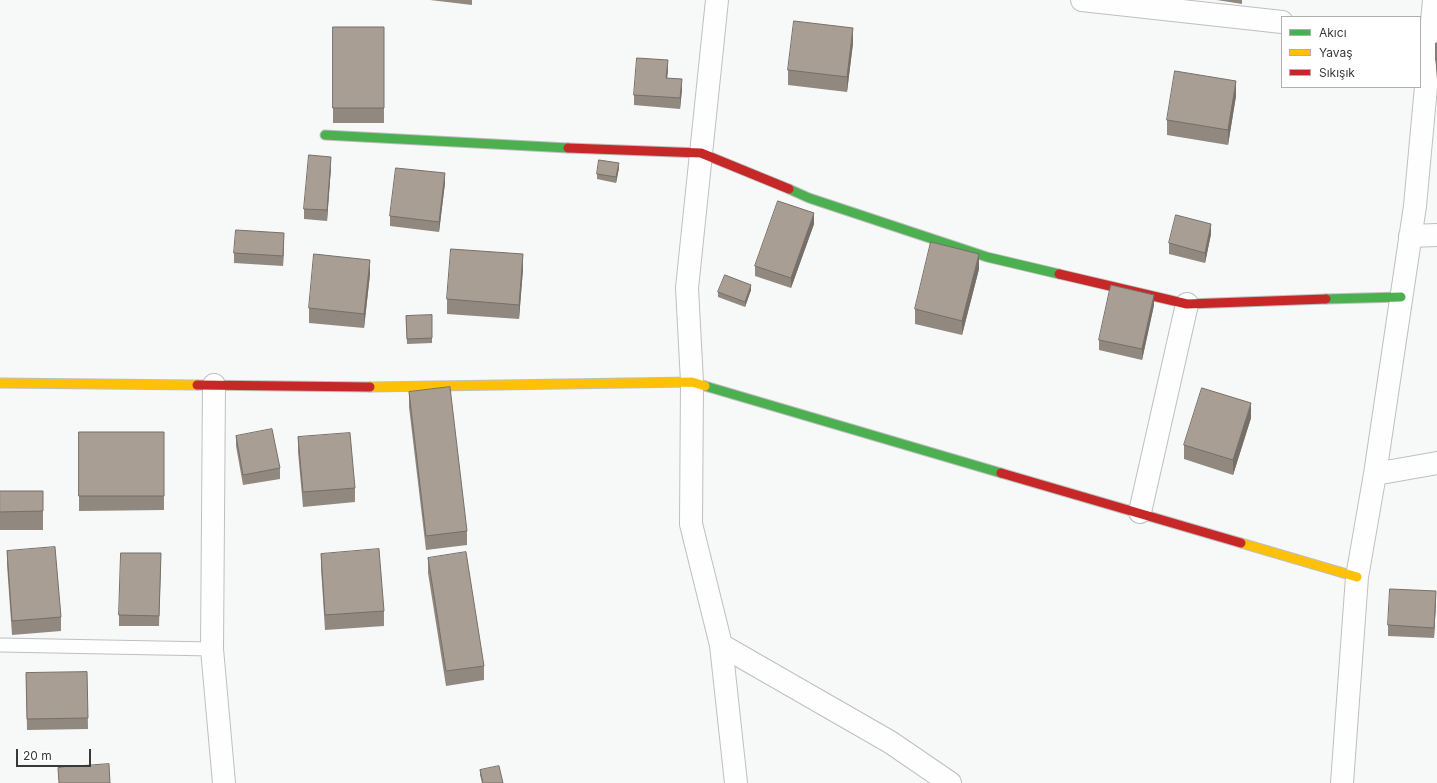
<!DOCTYPE html>
<html>
<head>
<meta charset="utf-8">
<style>
	body { margin:0 }
	#map { position:relative; width:1437px; height:783px; overflow:hidden; background:#f7f8f8; font-family:Inter,sans-serif }
	canvas { display:block }
	.legend { position:absolute; left:1281px; top:16px; width:140px; height:72px; box-sizing:border-box; background:#fff; border:1px solid #afafb0; margin:0; padding:5px 7px; list-style:none; font-size:12px; color:#383839 }
	.legend li { display:flex; align-items:center; gap:8px; height:20px }
	.legend b { width:20px; border:1px solid #afafb0 }
	.scale { position:absolute; left:16px; top:749px; width:75px; height:18px; box-sizing:border-box; border:2px solid #383839; border-top:0; padding-left:5px; font-size:12px; line-height:14px; white-space:nowrap; color:#383839; -webkit-text-stroke:3px #fff; paint-order:stroke }
</style>
</head>
<body>
<div id="map">
<canvas width="1437" height="783"></canvas>
<ul class="legend">
<li><b style="height:5px;background:#4caf50"></b>Akıcı</li>
<li><b style="height:5px;background:#ffc107"></b>Yavaş</li>
<li><b style="height:5px;background:#c62828"></b>Sıkışık</li>
</ul>
<div class="scale">20 m</div>
</div>
<script>
const context = document.querySelector('canvas').getContext('2d');
context.lineJoin = 'round';
function stroke(path, color, width, dash) { context.strokeStyle = color; context.lineWidth = width; context.lineCap = dash ? 'butt' : 'round'; context.setLineDash(dash || []); context.stroke(path); }
function paint(path, color) { context.fillStyle = color; context.fill(path, 'evenodd'); }
const lane = new Path2D(`
	M0,645L212,649`);
const street = new Path2D(`
	M717,0L687,288L692,382L691,524L721,645L736,783
	M1082,0L1282,22
	M1410,236L1437,235
	M214,385L212,649L224,783
	M1375,474L1415,206L1434,0
	M1140,512L1187,304
	M721,645L890,742L950,783
	M1342,783L1357,577L1375,474L1437,463`);
const fast = new Path2D(`
	M325,135L568,148
	M789,189L809,198L987,257L1059,274
	M1326,299L1401,297
	M705,386L1001,473`);
const slow = new Path2D(`
	M0,383L197,385
	M370,387L692,382L705,386
	M1241,543L1357,577`);
const jam = new Path2D(`
	M568,148L701,153L789,189
	M1059,274L1187,304L1326,299
	M197,385L370,387
	M1001,473L1241,543`);
const wall = new Path2D(`
	M430,0H472V5Z
	M1217,0H1242V4Z
	M333,27H384V123H333Z
	M853,43L847,92L788,85V70Z
	M1437,43V80L1436,69Z
	M668,70L667,78L682,89L680,109L634,105V95Z
	M1236,96L1228,145L1167,135V120Z
	M331,167L327,221L304,219V209Z
	M619,168L616,183L597,179V174Z
	M445,183L439,232L390,226V216Z
	M814,224L791,288L755,276V266Z
	M1211,234L1205,263L1169,254V243Z
	M284,243L283,266L234,263V253Z
	M523,269L519,319L447,314V299Z
	M979,269L962,335L915,324V309Z
	M370,274L364,328L309,323V308Z
	M751,290L745,307L718,297V292Z
	M1154,305L1142,360L1099,350V340Z
	M432,315V343L407,344L406,316Z
	M409,392L467,531V545L426,550L409,407Z
	M1251,418L1233,475L1184,459V445Z
	M79,432H164V510L79,511Z
	M236,436L280,468V479L243,485L236,446Z
	M298,437L355,488V502L303,507L298,452Z
	M0,491H43V530H0Z
	M7,551L61,617V631L12,635L7,565Z
	M321,554L384,611V626L325,630L321,568Z
	M428,558L484,666V680L446,686L428,573Z
	M161,564L159,626H119V615Z
	M1436,601L1434,638L1388,636V625Z
	M87,672L88,729L27,730L26,673Z
	M480,770L503,783H482L480,775Z`);
const shadedWall = new Path2D(`
	M853,28V43L847,92V77Z
	M668,60V70L666,88V78Z
	M682,79V89L680,109V98Z
	M1236,81V96L1228,145V130Z
	M331,157V167L327,221V210Z
	M619,163V168L616,183V177Z
	M445,173V183L439,232V222Z
	M814,213V224L791,288V278Z
	M1211,224V234L1205,263V253Z
	M284,233V243L283,266V256Z
	M523,254V269L519,319V305Z
	M979,254V269L962,335V321Z
	M370,260V274L364,328V314Z
	M751,285V290L745,307V302Z
	M1154,295V305L1142,360V349Z
	M1251,403V418L1233,475V460Z
	M1436,591V601L1434,638V628Z`);
const building = new Path2D(`
	M794,21L853,28L847,77L788,70Z
	M333,27H384V108H333Z
	M1436,43H1437V59H1436Z
	M637,58L668,60L666,78L682,79L680,98L634,95Z
	M1436,59H1437V69Z
	M1175,71L1236,81L1228,130L1167,120Z
	M309,155L331,157L327,210L304,209Z
	M599,160L619,163L616,177L597,174Z
	M396,168L445,173L439,222L390,216Z
	M778,201L814,213L791,278L755,266Z
	M1176,215L1211,224L1205,253L1169,243Z
	M236,230L284,233L283,256L234,253Z
	M931,242L979,254L962,321L915,309Z
	M451,249L523,254L519,305L447,299Z
	M314,254L370,260L364,314L309,308Z
	M725,275L751,285L745,302L718,292Z
	M1111,285L1154,295L1142,349L1099,340Z
	M432,315V338L407,339L406,316Z
	M450,387L467,531L426,536L409,392Z
	M1202,388L1251,403L1233,460L1184,445Z
	M272,429L280,468L243,475L236,436Z
	M79,432H164V496H79Z
	M350,433L355,488L303,492L298,437Z
	M0,491H43V511L0,512Z
	M55,547L61,617L12,621L7,551Z
	M379,549L384,611L325,615L321,554Z
	M466,552L484,666L446,671L428,558Z
	M121,553H161L159,616L119,615Z
	M1390,589L1436,591L1434,628L1388,625Z
	M87,672L88,718L27,719L26,673Z
	M109,764L110,783H59L58,768Z
	M499,766L503,783H483L480,770Z`);
stroke(lane, '#bebfc0', 15);
stroke(street, '#bebfc0', 24);
stroke(fast, '#bebfc0', 11);
stroke(slow, '#bebfc0', 11);
stroke(jam, '#bebfc0', 11);
stroke(lane, '#fefefe', 13);
stroke(street, '#fefefe', 22);
stroke(fast, '#4caf50', 9);
stroke(slow, '#ffc107', 9);
stroke(jam, '#c62828', 9);
paint(wall, '#91887f');
paint(shadedWall, '#766f68');
paint(building, '#a99e94');
stroke(building, '#766f68', 1);
</script>
</body>
</html>
